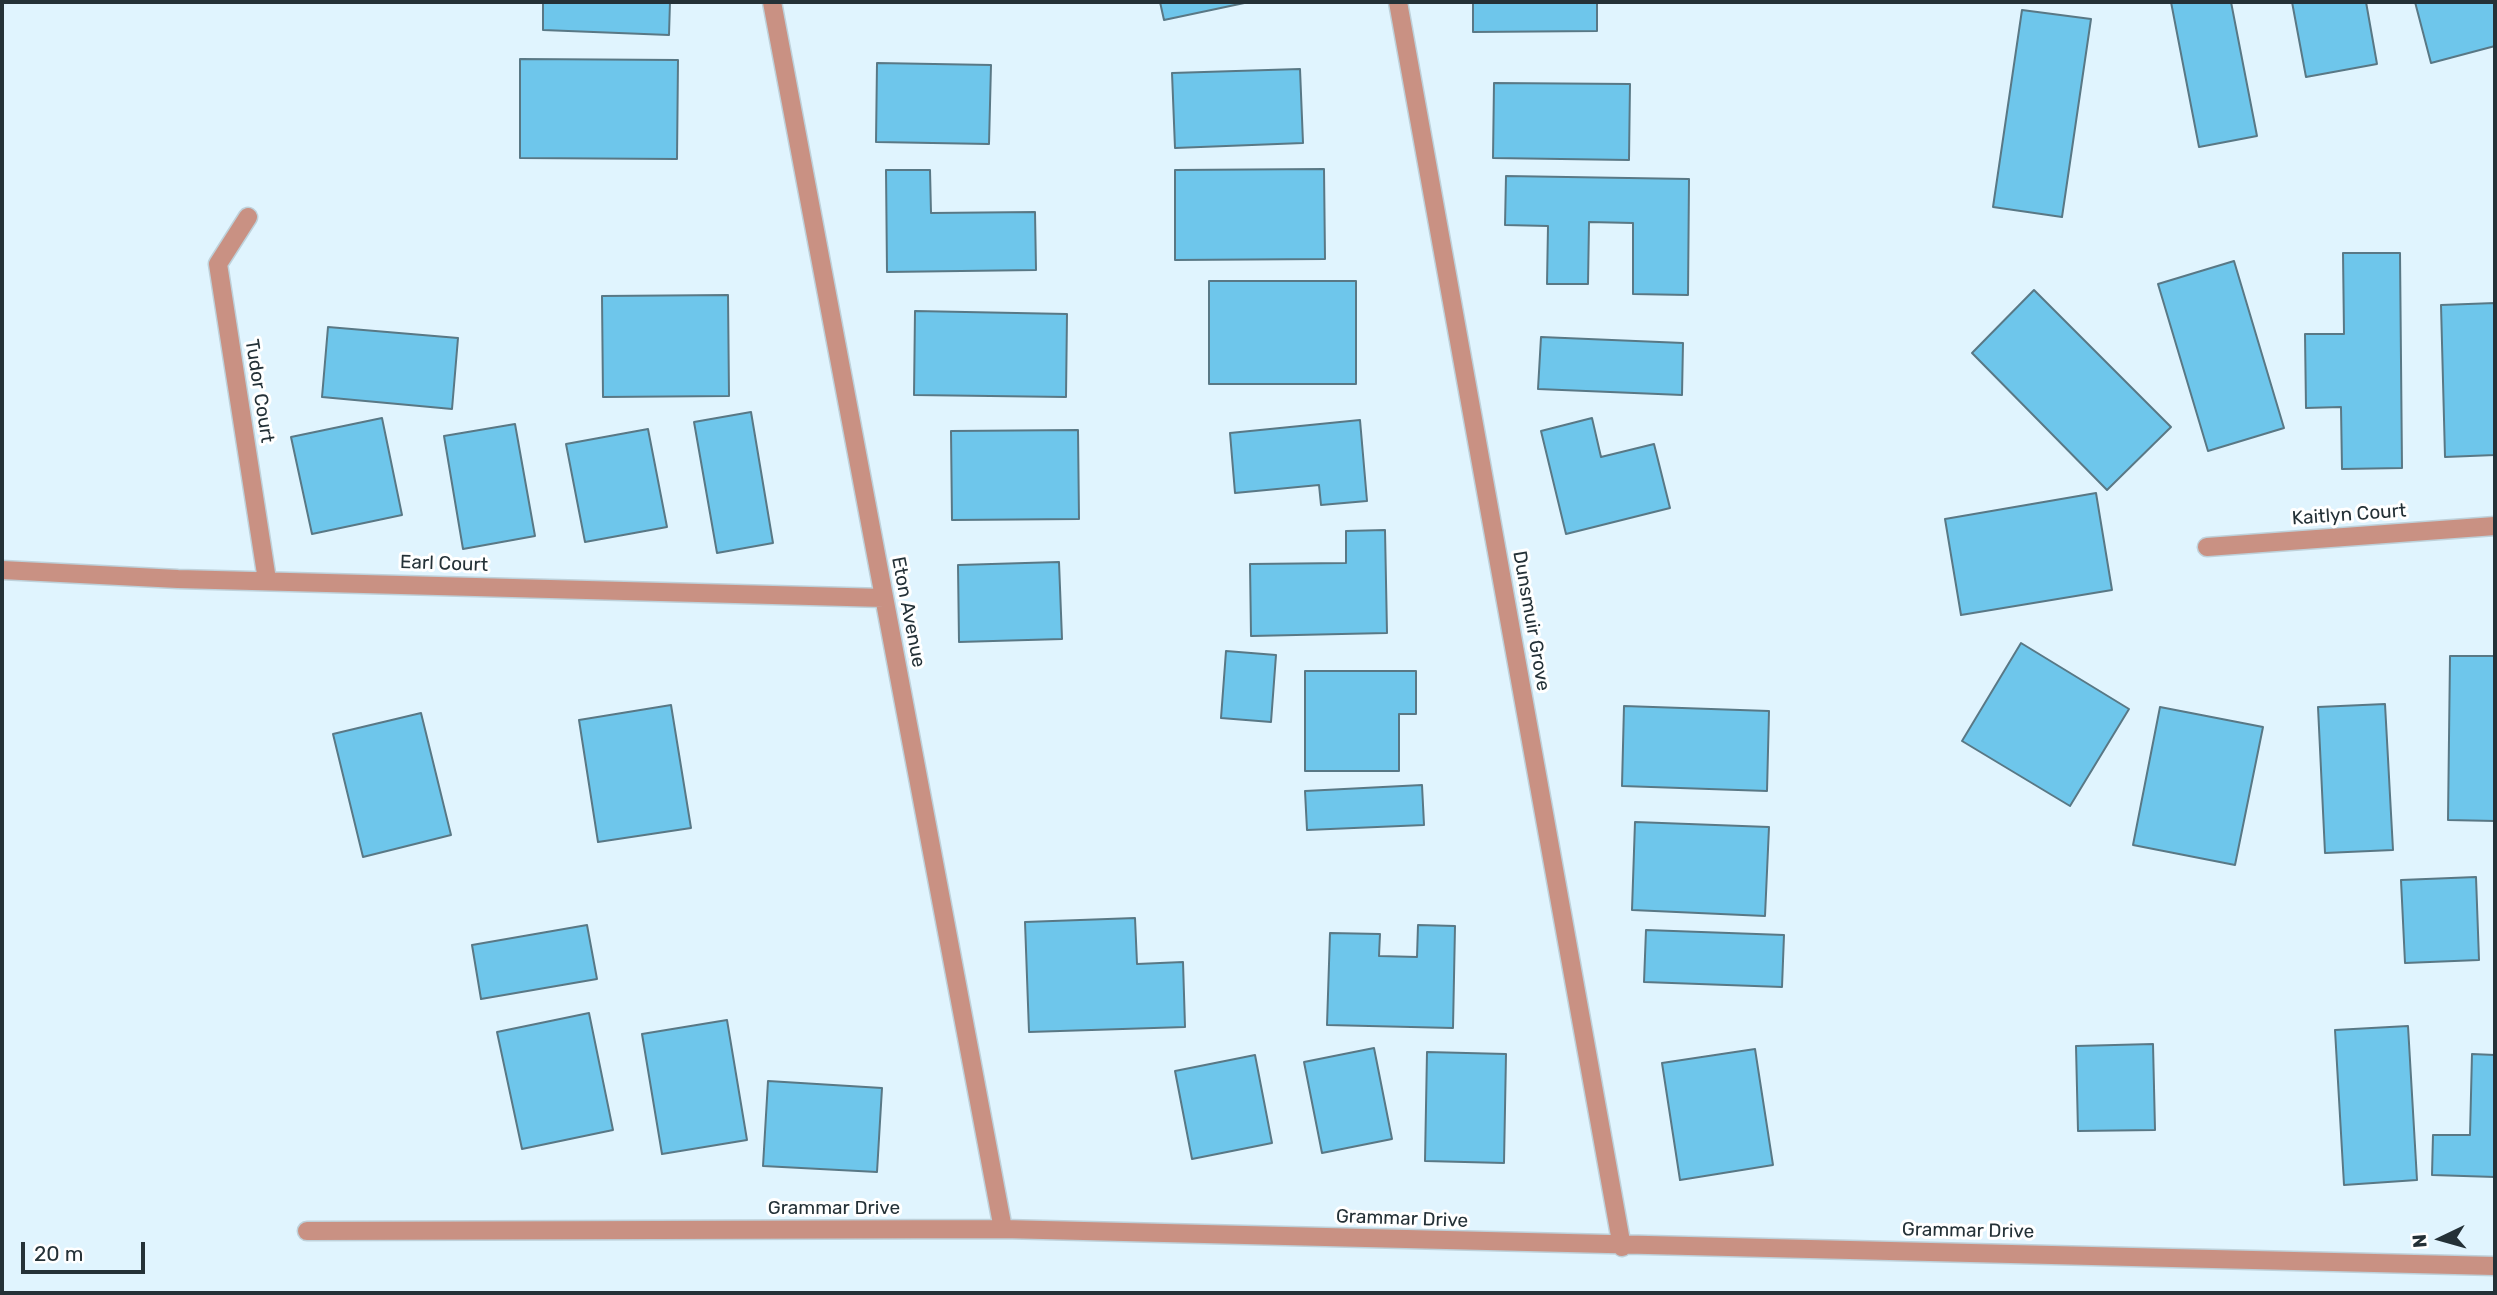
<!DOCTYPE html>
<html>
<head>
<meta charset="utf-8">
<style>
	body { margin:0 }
	#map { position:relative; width:2497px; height:1295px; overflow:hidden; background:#e0f4fe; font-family:Rubik,sans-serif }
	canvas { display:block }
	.frame { position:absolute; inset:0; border:4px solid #243137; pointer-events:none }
	.north { position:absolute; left:2406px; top:1204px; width:70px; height:70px; -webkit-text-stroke:5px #fff; paint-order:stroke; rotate:265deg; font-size:19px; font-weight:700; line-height:28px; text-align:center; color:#243137 }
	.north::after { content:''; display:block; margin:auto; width:24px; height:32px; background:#243137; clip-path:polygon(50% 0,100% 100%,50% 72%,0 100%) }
	.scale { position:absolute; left:21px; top:1242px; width:124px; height:32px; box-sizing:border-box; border:4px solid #243137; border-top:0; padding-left:9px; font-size:21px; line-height:24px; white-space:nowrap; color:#243137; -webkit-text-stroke:5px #fff; paint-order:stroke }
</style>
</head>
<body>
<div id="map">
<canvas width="2497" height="1295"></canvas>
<div class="frame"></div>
<div class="north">N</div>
<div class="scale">20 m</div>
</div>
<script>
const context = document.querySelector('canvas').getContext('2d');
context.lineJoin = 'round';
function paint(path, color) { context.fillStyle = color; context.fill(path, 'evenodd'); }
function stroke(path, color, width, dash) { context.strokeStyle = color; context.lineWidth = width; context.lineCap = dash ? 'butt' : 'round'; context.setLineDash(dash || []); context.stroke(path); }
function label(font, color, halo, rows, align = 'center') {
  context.font = font + ' Rubik,sans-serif'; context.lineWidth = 6; context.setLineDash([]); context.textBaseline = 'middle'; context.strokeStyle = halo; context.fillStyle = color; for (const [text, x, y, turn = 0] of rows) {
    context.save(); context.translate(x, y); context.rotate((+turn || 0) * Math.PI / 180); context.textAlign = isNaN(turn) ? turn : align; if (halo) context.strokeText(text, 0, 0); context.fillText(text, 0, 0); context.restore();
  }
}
const building = new Path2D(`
	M543,2H670L669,35L543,30Z
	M1160,2H1249L1164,20Z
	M1473,2H1597V31L1473,32Z
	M2171,2H2231L2257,136L2199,147Z
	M2292,2H2366L2377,64L2306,77Z
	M2415,2H2495V46L2431,63Z
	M2022,10L2091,19L2062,217L1993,207Z
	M520,59L678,60L677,159L520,158Z
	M877,63L991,65L989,144L876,142Z
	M1300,69L1303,143L1175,148L1172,73Z
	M1494,83L1630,84L1629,160L1493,158Z
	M1324,169L1325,259L1175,260V170Z
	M886,170H930L931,213L1035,212L1036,270L887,272Z
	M1506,176L1689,179L1688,295L1633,294V223L1589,222L1588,284H1547L1548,226L1505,225Z
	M2343,253H2400L2402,468L2342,469L2341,407L2306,408L2305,334H2344Z
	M2234,261L2284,428L2208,451L2158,284Z
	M1209,281H1356V384H1209Z
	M2034,290L2171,427L2107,490L1972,353Z
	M728,295L729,396L603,397L602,296Z
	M2495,303V455L2445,457L2441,305Z
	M915,311L1067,314L1066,397L914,395Z
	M328,327L458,338L452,409L322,397Z
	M1541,337L1683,343L1682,395L1538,389Z
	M751,412L773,543L717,553L694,422Z
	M382,418L402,515L312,534L291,437Z
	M1592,418L1601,457L1654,444L1670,508L1566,534L1541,431Z
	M1360,420L1367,501L1321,505L1319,485L1235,493L1230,433Z
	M515,424L535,536L463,549L444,436Z
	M648,429L667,527L585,542L566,444Z
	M1078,430L1079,519L952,520L951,431Z
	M2096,493L2112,590L1961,615L1945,519Z
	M1385,530L1387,633L1251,636L1250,564L1346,563V531Z
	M1059,562L1062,639L959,642L958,565Z
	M2021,643L2129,709L2070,806L1962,741Z
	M1226,651L1276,655L1271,722L1221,718Z
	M2450,656H2495V821L2448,820Z
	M1305,671H1416V714H1399V771H1305Z
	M2385,704L2393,850L2325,853L2318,707Z
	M671,705L691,828L598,842L579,720Z
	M1624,706L1769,711L1767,791L1622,786Z
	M2160,707L2263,727L2235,865L2133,845Z
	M421,713L451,835L363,857L333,734Z
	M1422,785L1424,825L1307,830L1305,791Z
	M1635,822L1769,827L1765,916L1632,910Z
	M2476,877L2479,960L2405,963L2401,880Z
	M1135,918L1137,964L1183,962L1185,1027L1029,1032L1025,922Z
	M587,925L597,979L481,999L472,945Z
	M1418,925L1455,926L1453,1028L1327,1025L1330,933L1380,934L1379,956L1417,957Z
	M1646,930L1784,935L1782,987L1644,982Z
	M589,1013L613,1130L522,1149L497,1032Z
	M727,1020L747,1140L662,1154L642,1034Z
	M2408,1026L2417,1180L2344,1185L2335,1030Z
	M2153,1044L2155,1130L2078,1131L2076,1046Z
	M1374,1048L1392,1139L1322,1153L1304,1062Z
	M1755,1049L1773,1165L1680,1180L1662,1063Z
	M1427,1052L1506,1054L1504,1163L1425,1161Z
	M2472,1054L2495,1055V1177L2432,1175L2433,1135H2470Z
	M1255,1055L1272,1143L1192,1159L1175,1071Z
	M768,1081L882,1088L877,1172L763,1166Z`);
const minor = new Path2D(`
	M772,2L1003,1229
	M1398,2L1622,1247
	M248,217L218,264L267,580
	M2207,547L2495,526
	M2,570L178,579L884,598
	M307,1231L1003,1229L2495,1266`);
const streetNames = [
	["Tudor Court",259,391,81],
	["Kaitlyn Court",2349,515,-4],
	["Earl Court",444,564,2],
	["Eton Avenue",908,612,79],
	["Dunsmuir Grove",1531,621,80],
	["Grammar Drive",834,1209],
	["Grammar Drive",1402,1219,2],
	["Grammar Drive",1968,1231,1]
];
paint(building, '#6ec6eb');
stroke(building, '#597885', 2);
stroke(minor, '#bed1da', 21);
stroke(minor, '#c99183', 18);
label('19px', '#243137', '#fff', streetNames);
</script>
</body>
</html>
